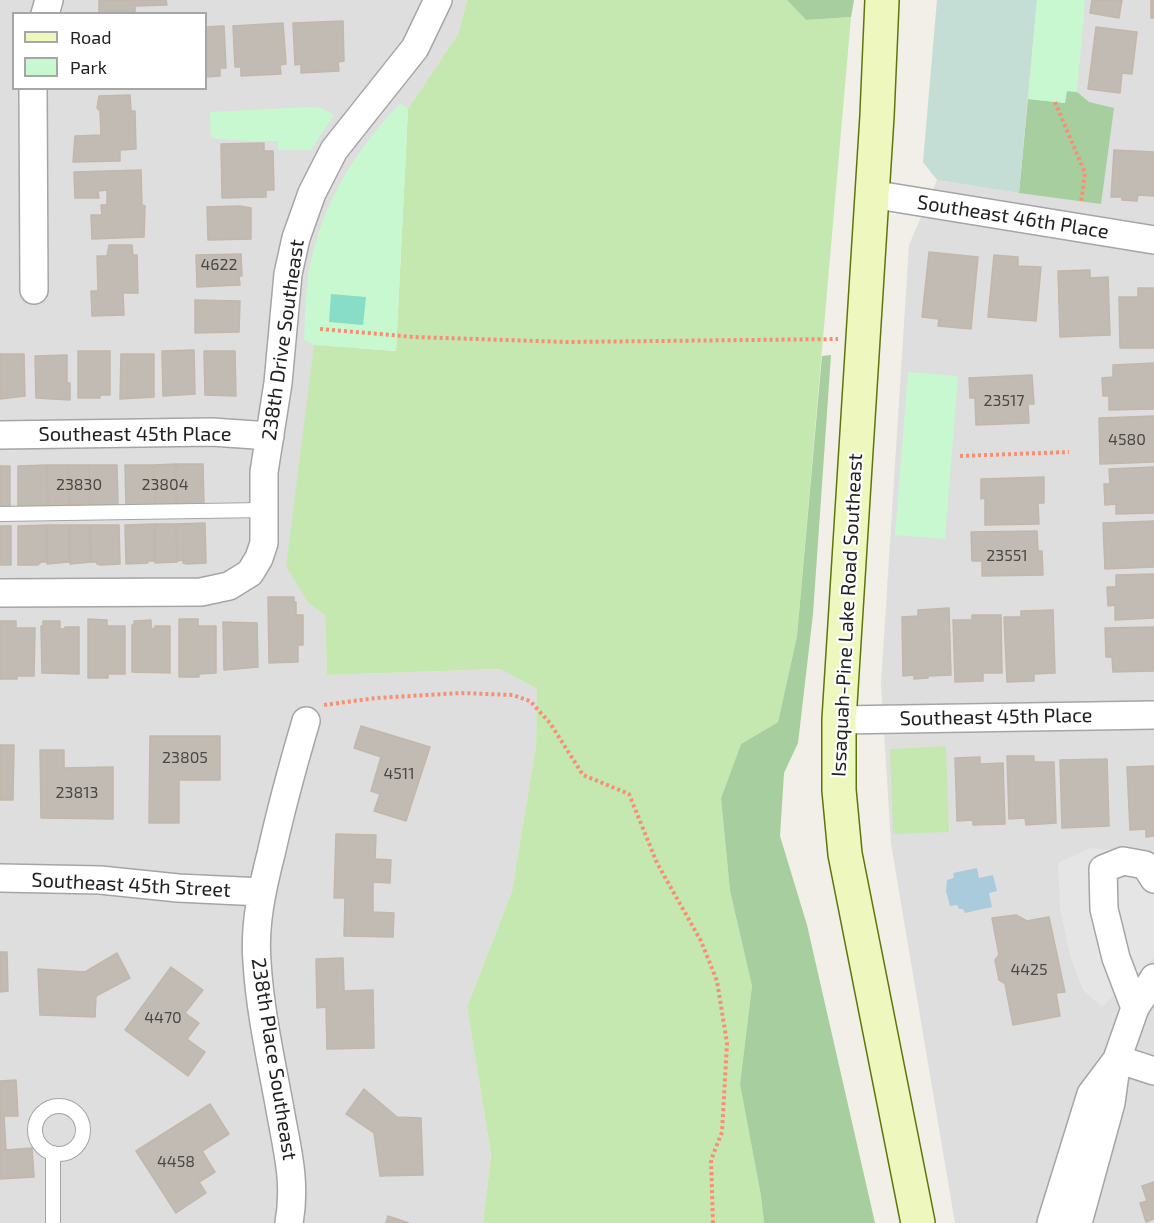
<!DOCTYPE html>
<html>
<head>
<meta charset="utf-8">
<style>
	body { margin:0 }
	#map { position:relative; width:1154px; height:1223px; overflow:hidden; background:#f1efe7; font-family:"Exo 2",sans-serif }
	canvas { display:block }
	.legend { position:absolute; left:12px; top:12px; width:195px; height:78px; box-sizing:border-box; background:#fff; border:2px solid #a6a6a6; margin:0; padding:8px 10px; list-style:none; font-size:18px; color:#212121 }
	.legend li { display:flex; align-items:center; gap:12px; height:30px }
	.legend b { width:30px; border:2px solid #a6a6a6 }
</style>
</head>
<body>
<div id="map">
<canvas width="1154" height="1223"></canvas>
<ul class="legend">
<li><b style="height:8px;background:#eef8be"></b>Road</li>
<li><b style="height:16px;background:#c7f8d0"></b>Park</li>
</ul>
</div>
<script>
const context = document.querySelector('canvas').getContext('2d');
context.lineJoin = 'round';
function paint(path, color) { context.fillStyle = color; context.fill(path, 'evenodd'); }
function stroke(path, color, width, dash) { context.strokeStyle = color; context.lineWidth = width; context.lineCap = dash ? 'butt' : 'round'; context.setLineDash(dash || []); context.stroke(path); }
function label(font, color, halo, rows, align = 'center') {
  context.font = font + ' "Exo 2",sans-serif'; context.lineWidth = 4.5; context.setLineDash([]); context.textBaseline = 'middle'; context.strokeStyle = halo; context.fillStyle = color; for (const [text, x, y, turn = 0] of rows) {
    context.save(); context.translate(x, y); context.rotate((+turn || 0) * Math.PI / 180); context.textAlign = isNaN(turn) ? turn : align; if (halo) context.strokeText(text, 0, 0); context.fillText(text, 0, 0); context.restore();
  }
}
const residential = new Path2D(`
	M0,0H467L458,34L408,109L309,604L325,615L327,675L500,669L537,689L536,745L512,891L467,1007L491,1155L483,1223H0ZM14,14H206V88H14Z
	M1037,0H1154V1223H955L891,844L881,683L909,245L937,180L1019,193Z`);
const grass = new Path2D(`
	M467,0H787L806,20L851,17L797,636L778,722L741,744L721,798L730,891L752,986L740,1084L761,1196L764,1223H483L491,1155L467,1007L512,891L536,745L537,689L500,669L327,675L325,615L309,604L286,566L314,345L396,351L408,109L458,34Z
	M946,746L949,832L893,834L890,749Z`);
const forest = new Path2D(`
	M787,0H854L851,17L806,20Z
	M1066,91L1077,92L1089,102L1114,108L1101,204L1019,193L1028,99L1065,103Z
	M831,355L813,614L798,743L784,773L780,836L807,925L875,1223H764L761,1196L740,1084L752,986L730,891L721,798L741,744L778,722L797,636L822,356Z`);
const wetland = new Path2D(`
	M937,0H1037L1019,193L937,180L923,162Z`);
const park = new Path2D(`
	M1037,0H1085L1077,92L1067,91L1065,103L1028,99Z
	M400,103L408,109L396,351L314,345L304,340C305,322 305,303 307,285C317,211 350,157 400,103Z
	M310,107L321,108L334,115L311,150H278V141H245L211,138L210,112Z
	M908,372L958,376L945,539L895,535Z`);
const pitch = new Path2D(`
	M331,294L366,297L363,325L329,322Z`);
const parking = new Path2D(`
	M1090,848L1151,855L1154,859V958L1102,1007L1083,990L1070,956L1060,908L1058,863Z`);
const water = new Path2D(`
	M977,868L979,878L993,875L997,891L989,893L992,907L965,913L963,909H959L957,905L950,906L946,891L947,880L954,878L953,873Z`);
const building = new Path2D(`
	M99,0H166L167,5L135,6V13L99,14Z
	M1092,0H1122L1119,18L1090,13Z
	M1151,0H1154V18H1151Z
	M343,21L344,61L338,62L339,71L301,73V64L295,65L293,23Z
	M283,23L286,64L280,65L281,74L241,76V67H235L233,26Z
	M224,26L226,68H220V76L206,77V27Z
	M1096,27L1137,32L1132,74L1122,73L1120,93L1088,89Z
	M130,95L131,111H135L136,149L120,150V161L73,162L75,136L101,135L100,111L97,108L99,96Z
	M264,143V151H273L274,190H266V197L222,198L221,144Z
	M1114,150L1154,152V196L1138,195L1137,201L1122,200V197H1111Z
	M141,170L142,205L145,206L144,237L92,239L91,215H102L101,205H107V190L98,191L99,198H75L74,172Z
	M240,206L251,208V239L208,240L207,207Z
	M109,245H132L133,255H137L138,293H123L124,315L92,316L91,291H98L97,256H107Z
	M929,252L978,257L971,329L938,326L939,319L922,317Z
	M241,254L242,276H239L240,285L197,287L196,255Z
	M994,255L1018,257V266L1041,267L1036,321L988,317Z
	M1090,270V278L1108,277L1110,335L1060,337L1058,271Z
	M1138,288H1154V348H1120L1119,297H1138Z
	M195,300L240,301L239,332L195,333Z
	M194,350L195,394L163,396L162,351Z
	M78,351H110V395H100V398H78Z
	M204,351H235L236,396L205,395Z
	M0,354H24L25,396L0,399Z
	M121,354H154V397L120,399Z
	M67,355V383H70V400L36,398L35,356Z
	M1154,363V409L1109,410V396H1103L1102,378L1113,377V365Z
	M1032,375L1034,404H1028L1029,423L976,425L975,398H970L969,378Z
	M1154,416V462L1100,464L1099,418Z
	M176,464H203L204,504H176Z
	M176,464V504H155L154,465Z
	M47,465H68L69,505L48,506Z
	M47,465L48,506H18V466Z
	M68,465H89L90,505H69Z
	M89,465H117L118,505H90Z
	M125,465H154L155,504L126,505Z
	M0,466H10V506L0,507Z
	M1154,467V513L1116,514V504L1105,505L1104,484H1110L1109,469Z
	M1044,477V503H1038L1039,524L985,525V498L981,499V479Z
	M1154,521V567L1105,569L1103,523Z
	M205,523L206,563L187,564L183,563V560L177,561L176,524Z
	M155,524H176L177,562L155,563Z
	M155,524V561H147L148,563L126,564L125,525Z
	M47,525H69V562L47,564Z
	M47,525V562H41L38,565H18V526Z
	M69,525H90L91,562L70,564Z
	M90,525H119L120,564L101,565L97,564V562H91Z
	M0,526H11V565H0Z
	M1037,531L1038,551H1042L1043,575L982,576V561H972L971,532Z
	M1154,574V618L1115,620V605L1108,606L1107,587H1116V575Z
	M268,597H294V602H296V615H303V645H298V662L269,663Z
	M949,608L951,675L928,676V678L914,679V675L903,676L902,617L918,616V610Z
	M1053,610L1055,673L1034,674V681L1007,682L1004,617H1021V611Z
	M972,615H1001L1002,673H983V681L955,682L953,620H972Z
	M88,619L107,620V626H125V674H108V678H88Z
	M179,619H198V626H216V673L199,674V677H179Z
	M151,620V628L155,629V626H170V673L132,672V625H134V621Z
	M0,621H16V628H35L34,676H17V679H0Z
	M43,621H60V629H65V627H79V674L42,673L41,626H43Z
	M223,622L257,623L258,667L224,670Z
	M1154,627V671L1113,672L1112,657H1106L1105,628Z
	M361,726L430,747L406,821L374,811L380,794L371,791L381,757L354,748Z
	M150,736H220V780H179V823H149Z
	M0,745H14L13,800H0Z
	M40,750H64V768L113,767V819L41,818Z
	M1007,756H1034V762H1054L1056,823L1026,825L1025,818L1009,819Z
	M980,757V764L1003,763L1005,824L973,825V820L957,821L955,758Z
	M1107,759L1109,826L1062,828L1060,760Z
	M1154,766V836L1146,837V829L1130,830L1127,767Z
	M336,834L376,835L375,859L391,860L390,883L373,882V912L394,913L393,937L344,936L345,898H334Z
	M1016,915L1027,921L1049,917L1065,992L1056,993L1060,1016L1013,1025L1005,984L999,980L995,960L999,955L992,918Z
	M0,952H7L8,991L0,992Z
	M117,953L130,978L96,996L95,1017L40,1015L38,969L85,972Z
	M343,958L344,991L373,990L374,1048L327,1049L326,1007L317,1008L316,959Z
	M171,967L203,990L185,1013L199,1023L187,1039L205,1052L188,1076L125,1030Z
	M16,1080L18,1116H4L6,1150L32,1148L34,1177L0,1179V1081Z
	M364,1089L397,1117L421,1118L423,1175L380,1176L374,1133L346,1114Z
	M210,1104L229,1134L202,1151L215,1172L199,1182L206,1193L176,1213L136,1151Z
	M1154,1182V1219L1146,1222L1140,1203L1147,1201L1142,1186Z
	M388,1216L409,1223H386Z`);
const path = new Path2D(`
	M1055,102L1085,173L1081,203
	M320,329L414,337L567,342L838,339
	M960,456L1069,452
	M324,705L376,698L461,693L513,695L530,701L550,723L583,775L629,794L657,863L701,941L717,981L727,1043L722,1132L711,1160L713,1223`);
const lane = new Path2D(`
	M0,514L264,510
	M35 1130a24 24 0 1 1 48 0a24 24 0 1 1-48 0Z
	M53,1223V1153`);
const street = new Path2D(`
	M45,14L49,0
	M33,88L34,290
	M871,194L1154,240
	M0,435L212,432L270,436
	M0,593L201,592L229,586L250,573L259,558L264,543V472L278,383L288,274L296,238L312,193L334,150L415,48L438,0
	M839,720L1154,715
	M0,878L100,880L178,888L262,892
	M1135,1008L1116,958L1104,909L1103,869L1123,861L1145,865L1154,879
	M1117,1059L1154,1071
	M289,1223C296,1184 288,1153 281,1115C272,1064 260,1013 257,962C254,925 262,889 271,854C281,809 293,765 306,721
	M1051,1223L1091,1094L1115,1062
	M1078,1223L1111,1103L1117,1059L1135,1008L1154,978`);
const secondary = new Path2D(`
	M882,0L877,116L839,720V790L845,854L918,1223`);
const numberNames = [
	["4622",219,265],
	["23517",1004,401],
	["4580",1127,440],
	["23830",79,485],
	["23804",165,485],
	["23551",1007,556],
	["23805",185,758],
	["4511",399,774],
	["23813",77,793],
	["4425",1029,970],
	["4470",163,1018],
	["4458",176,1162]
];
const streetNames = [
	["Southeast 46th Place",1013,217,9],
	["238th Drive Southeast",283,340,-82],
	["Southeast 45th Place",135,434],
	["Issaquah-Pine Lake Road Southeast",847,615,-87],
	["Southeast 45th Place",996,717,-1],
	["Southeast 45th Street",131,885,3],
	["238th Place Southeast",274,1059,81]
];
paint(residential, '#dfdede');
paint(grass, '#c5e8b0');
paint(forest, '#a6ce9e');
paint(wetland, '#c5ded5');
paint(park, '#c7f8d0');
paint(pitch, '#88ddc6');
paint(parking, '#e5e5e5');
paint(water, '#aacbdc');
paint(building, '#c1bbb4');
stroke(building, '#c2b7aa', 1.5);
stroke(lane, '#a5a5a5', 16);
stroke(street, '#a5a5a5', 30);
stroke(secondary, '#5e7609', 36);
stroke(path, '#f69074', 4, [3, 3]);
stroke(lane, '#fff', 14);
stroke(street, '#fff', 27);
stroke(secondary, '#eef8be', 33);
label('16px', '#494846', null, numberNames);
label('20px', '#212121', '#fff', streetNames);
</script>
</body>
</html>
